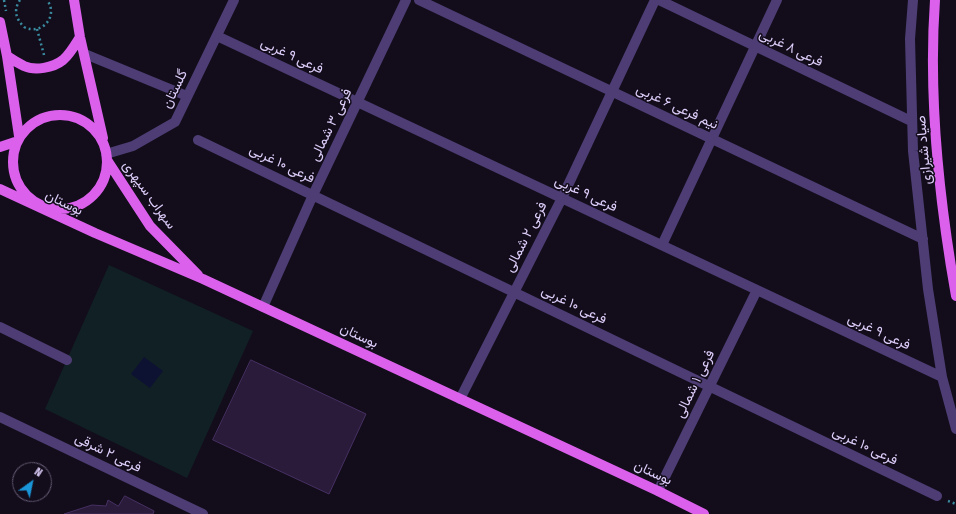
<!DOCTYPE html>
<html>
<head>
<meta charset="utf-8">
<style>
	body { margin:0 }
	#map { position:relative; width:956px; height:514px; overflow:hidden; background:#130d1b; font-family:"Fira Sans Condensed",sans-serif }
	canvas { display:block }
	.north { position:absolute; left:12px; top:462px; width:40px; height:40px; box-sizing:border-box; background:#130d1b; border:1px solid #645a74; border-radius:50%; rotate:33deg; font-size:11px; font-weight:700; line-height:16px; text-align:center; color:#ddcdf9 }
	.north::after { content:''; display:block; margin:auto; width:14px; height:18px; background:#1995d8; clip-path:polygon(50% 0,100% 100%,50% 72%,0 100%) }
</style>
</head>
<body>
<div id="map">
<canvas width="956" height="514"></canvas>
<div class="north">N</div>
</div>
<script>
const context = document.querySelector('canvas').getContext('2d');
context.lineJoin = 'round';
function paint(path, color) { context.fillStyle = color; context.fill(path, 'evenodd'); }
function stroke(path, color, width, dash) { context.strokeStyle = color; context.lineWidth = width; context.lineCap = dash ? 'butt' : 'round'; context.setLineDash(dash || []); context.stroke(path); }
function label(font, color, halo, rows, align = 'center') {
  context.font = font + ' "Fira Sans Condensed",Vazirmatn,sans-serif'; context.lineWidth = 3; context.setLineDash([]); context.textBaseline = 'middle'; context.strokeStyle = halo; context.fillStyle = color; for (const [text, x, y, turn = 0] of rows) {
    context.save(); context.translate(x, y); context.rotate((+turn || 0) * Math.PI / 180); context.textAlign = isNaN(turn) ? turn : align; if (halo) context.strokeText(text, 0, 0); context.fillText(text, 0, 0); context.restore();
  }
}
const green = new Path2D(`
	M109,265L253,331L187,478L45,409Z`);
const water = new Path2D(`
	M144,357L163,371L150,388L131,374Z`);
const building = new Path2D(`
	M251,360L366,414L329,494L213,440Z
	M125,496L154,511L153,514H64L92,505L106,506L108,500L118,506Z`);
const path = new Path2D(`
	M4,0L6,11
	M20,0C13,10 16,19 24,27C42,36 59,16 47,0
	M37,29L44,55
	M948,501L956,504`);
const minor = new Path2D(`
	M419,0L923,239
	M659,0L911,121
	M913,0L910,39L913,151L928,289L942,377L956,429
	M217,36L942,377
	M85,54L187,96
	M198,140L937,496
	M106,154L133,146L175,122L234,0
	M662,245L777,0
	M263,307L313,195L406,0
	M0,327L67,360
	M460,399L562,198L655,0
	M0,417L203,514
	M658,491L757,290`);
const major = new Path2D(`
	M74,0L80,37L103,138
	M935,0C928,98 939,200 956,296
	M0,22L7,56L19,136
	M7,56C13,60 18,63 24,66C35,71 53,68 63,60C70,54 75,45 80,37
	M13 162a47 47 0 1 1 94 0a47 47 0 1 1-94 0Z
	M0,147L18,141
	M107,160L150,226L198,275
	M0,189L95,233L203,279L658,491L704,514`);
const streetNames = [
	["فرعی ۸ غربی",791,48,26],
	["فرعی ۹ غربی",292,56,25],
	["گلستان",175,89,-64],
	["نیم فرعی ۶ غربی",677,107,25],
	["فرعی ۳ شمالی",331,125,-64],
	["صیاد شیرازی",924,150,-95],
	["فرعی ۱۰ غربی",282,164,26],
	["فرعی ۹ غربی",586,194,25],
	["سهراب سپهری",149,195,54],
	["بوستان",64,203,26],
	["فرعی ۲ شمالی",526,237,-63],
	["فرعی ۱۰ غربی",574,305,26],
	["فرعی ۹ غربی",879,332,25],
	["بوستان",359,336,25],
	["فرعی ۱ شمالی",695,384,-64],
	["فرعی ۱۰ غربی",865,446,26],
	["فرعی ۲ شرقی",108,453,26],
	["بوستان",653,473,25]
];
paint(green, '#112024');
paint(water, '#0d1233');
paint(building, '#291b39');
stroke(building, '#473063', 1);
stroke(path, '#3a8ca0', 2.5, [2, 3]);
stroke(minor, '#4d3d74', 10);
stroke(major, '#db60ec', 10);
label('14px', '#ddcdf9', '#130d1b', streetNames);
</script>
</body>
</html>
